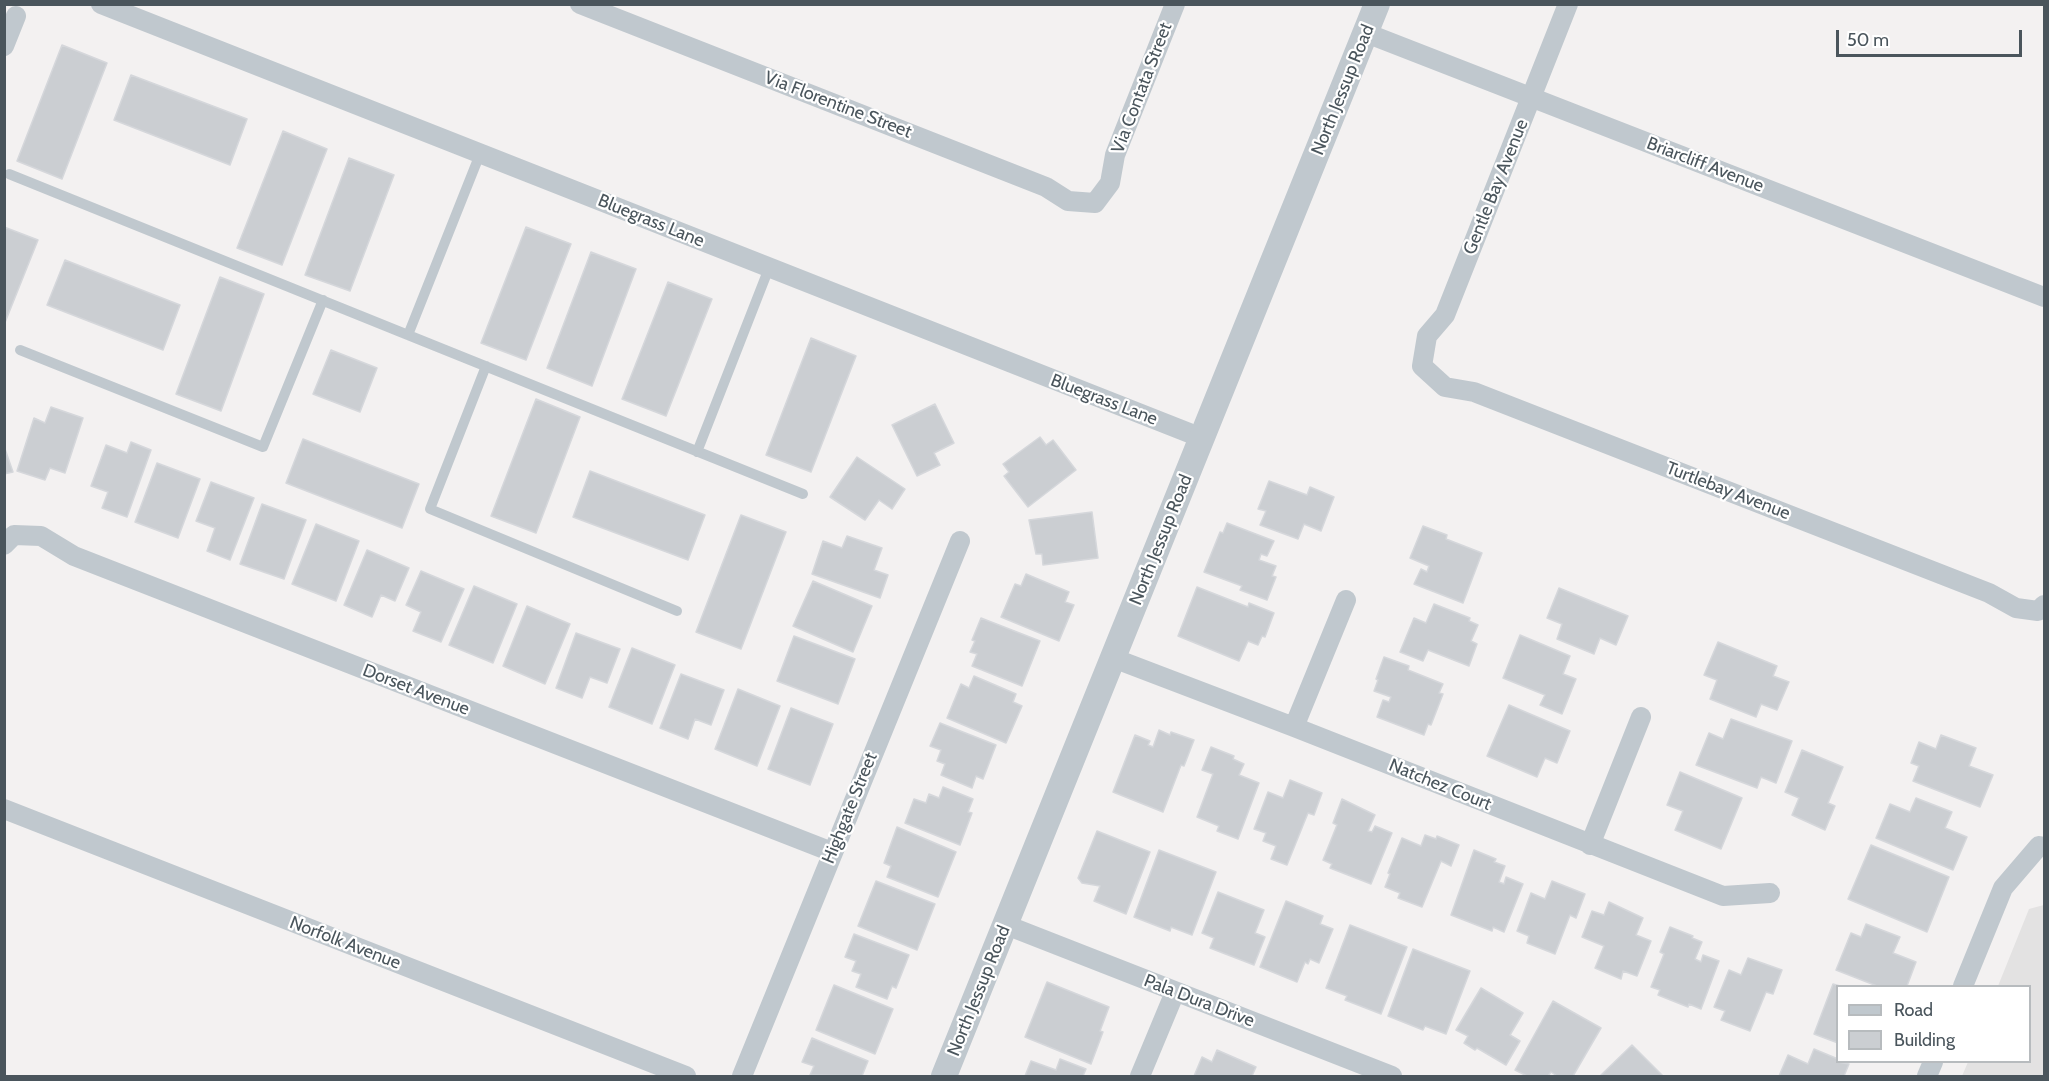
<!DOCTYPE html>
<html>
<head>
<meta charset="utf-8">
<style>
	body { margin:0 }
	#map { position:relative; width:2049px; height:1081px; overflow:hidden; background:#f3f1f1; font-family:Cabin,sans-serif }
	canvas { display:block }
	.frame { position:absolute; inset:0; border:6px solid #4a555c; pointer-events:none }
	.legend { position:absolute; left:1836px; top:985px; width:195px; height:78px; box-sizing:border-box; background:#fff; border:2px solid #b7bbbe; margin:0; padding:8px 10px; list-style:none; font-size:18px; color:#4a555c }
	.legend li { display:flex; align-items:center; gap:12px; height:30px }
	.legend b { width:30px; border:2px solid #b7bbbe }
	.scale { position:absolute; left:1836px; top:30px; width:186px; height:27px; box-sizing:border-box; border:3px solid #4a555c; border-top:0; padding-left:8px; font-size:18px; line-height:21px; white-space:nowrap; color:#4a555c; -webkit-text-stroke:4px #fff; paint-order:stroke }
</style>
</head>
<body>
<div id="map">
<canvas width="2049" height="1081"></canvas>
<div class="frame"></div>
<ul class="legend">
<li><b style="height:8px;background:#c0c8ce"></b>Road</li>
<li><b style="height:16px;background:#cbced2"></b>Building</li>
</ul>
<div class="scale">50 m</div>
</div>
<script>
const context = document.querySelector('canvas').getContext('2d');
context.lineJoin = 'round';
function paint(path, color) { context.fillStyle = color; context.fill(path, 'evenodd'); }
function stroke(path, color, width, dash) { context.strokeStyle = color; context.lineWidth = width; context.lineCap = dash ? 'butt' : 'round'; context.setLineDash(dash || []); context.stroke(path); }
function label(font, color, halo, rows, align = 'center') {
  context.font = font + ' Cabin,sans-serif'; context.lineWidth = 4.5; context.setLineDash([]); context.textBaseline = 'middle'; context.strokeStyle = halo; context.fillStyle = color; for (const [text, x, y, turn = 0] of rows) {
    context.save(); context.translate(x, y); context.rotate((+turn || 0) * Math.PI / 180); context.textAlign = isNaN(turn) ? turn : align; if (halo) context.strokeText(text, 0, 0); context.fillText(text, 0, 0); context.restore();
  }
}
const education = new Path2D(`
	M2044,905V1076H1962L1968,1062H2030V986H1998L2029,909Z`);
const building = new Path2D(`
	M62,45L107,63L62,179L17,161Z
	M131,75L247,119L230,165L114,120Z
	M283,131L327,149L282,265L237,248Z
	M349,158L394,175L350,291L305,275Z
	M4,227L38,240L4,325Z
	M526,227L571,244L526,360L481,343Z
	M591,252L636,269L592,386L547,368Z
	M65,260L180,305L163,350L47,305Z
	M220,277L264,294L221,411L176,394Z
	M668,282L712,299L666,416L622,399Z
	M811,338L856,356L811,472L766,455Z
	M331,350L377,368L360,412L313,394Z
	M536,399L580,417L536,533L491,516Z
	M935,404L954,443L934,453L940,465L917,476L892,425Z
	M51,407L83,418L65,473L50,468L45,480L17,471L34,418L45,423Z
	M1040,437L1046,445L1053,440L1076,470L1028,507L1004,476L1009,472L1003,464Z
	M303,439L419,484L402,528L286,483Z
	M131,442L151,450L127,517L102,508L108,492L91,486L106,445L127,453Z
	M4,446L13,472L4,474Z
	M857,457L905,489L892,509L879,500L865,520L830,497Z
	M157,463L200,479L178,538L135,522Z
	M590,471L705,515L688,560L573,517Z
	M1269,481L1307,495L1310,487L1334,497L1321,531L1304,524L1298,539L1260,525L1266,511L1258,509Z
	M211,482L254,498L230,560L207,551L215,528L196,521Z
	M262,504L306,520L284,579L240,564Z
	M1092,512L1098,558L1043,565L1042,554H1036L1029,520Z
	M741,515L786,532L741,649L696,632Z
	M1227,523L1274,541L1267,556L1261,554L1259,560L1276,566L1272,576L1276,577L1267,600L1240,590L1242,586L1204,572L1220,532L1223,533Z
	M316,524L359,541L336,601L292,584Z
	M1423,526L1447,535L1446,539L1482,553L1463,603L1414,584L1421,569L1427,572L1429,566L1410,558Z
	M847,536L882,548L874,570L888,575L880,598L812,574L823,541L842,548Z
	M367,550L409,568L395,601L381,595L372,617L344,605Z
	M421,571L464,589L441,642L413,631L421,612L406,605Z
	M1026,574L1069,592L1065,602L1074,605L1059,641L1001,617L1015,584L1021,586Z
	M813,581L872,606L853,652L793,626Z
	M474,586L517,604L493,663L449,645Z
	M1197,587L1248,607L1249,603L1274,613L1265,637L1262,636L1258,645L1248,641L1239,661L1178,636Z
	M1559,588L1628,616L1616,645L1600,638L1594,654L1557,639L1562,624L1547,618Z
	M1434,604L1470,618L1469,621L1478,625L1471,641L1477,644L1469,666L1428,650L1423,661L1400,652L1414,618L1426,623Z
	M527,606L570,624L545,684L503,666Z
	M981,618L1040,641L1022,686L972,666L977,654L970,652L975,641L972,640Z
	M576,633L620,649L607,683L590,677L582,698L556,688Z
	M1520,635L1570,656L1563,674L1576,679L1562,714L1540,705L1545,695L1503,678Z
	M794,636L855,659L838,704L777,681Z
	M1718,642L1777,666L1773,676L1789,682L1777,710L1761,704L1756,717L1710,699L1717,680L1704,675Z
	M632,648L675,665L652,724L609,707Z
	M1384,657L1409,666L1408,670L1443,684L1439,693L1443,694L1431,725L1428,724L1424,735L1377,717L1383,700L1389,702L1391,697L1374,691L1378,680L1376,679Z
	M681,674L724,690L711,725L695,719L688,739L660,728Z
	M974,676L1016,694L1013,702L1022,706L1006,743L947,718L961,684L969,688Z
	M738,689L780,706L757,766L715,749Z
	M1509,705L1570,731L1557,763L1545,758L1537,777L1487,756Z
	M791,708L833,724L810,785L768,769Z
	M1731,719L1792,741L1776,783L1761,777L1757,788L1696,765L1709,733L1723,739Z
	M940,723L996,745L983,779L976,776L972,788L941,775L945,764L937,761L941,750L930,746Z
	M1159,730L1170,735L1171,732L1194,740L1184,766L1181,765L1163,812L1113,792L1135,735L1150,741L1148,745L1153,747Z
	M1941,735L1976,748L1969,766L1993,775L1980,807L1913,781L1919,766L1911,763L1919,742L1936,749Z
	M1211,747L1234,756L1233,759L1244,764L1239,775L1259,783L1238,839L1217,831L1219,826L1197,817L1213,774L1202,770Z
	M1802,750L1843,767L1828,803L1835,806L1825,830L1792,815L1799,798L1785,792Z
	M1680,772L1742,798L1721,849L1675,830L1683,811L1667,805Z
	M1290,780L1322,793L1314,815L1308,813L1287,865L1271,859L1276,846L1263,841L1266,833L1254,829L1268,792L1283,798Z
	M943,787L973,799L968,812L972,813L960,845L905,823L914,799L926,803L929,794L939,798Z
	M1916,798L1952,812L1945,828L1967,837L1953,870L1876,838L1890,804L1910,812Z
	M1342,799L1375,815L1368,831L1372,832L1375,826L1392,833L1371,884L1330,868L1332,864L1323,860L1337,825L1333,823Z
	M897,827L956,852L938,897L887,877L891,866L884,863Z
	M1097,831L1150,852L1126,914L1094,901L1100,886L1082,883L1078,878Z
	M1425,835L1436,839L1437,836L1459,845L1451,866L1441,861L1422,907L1398,898L1400,893L1385,887L1390,874L1388,873L1402,838L1421,846Z
	M1871,845L1949,877L1927,932L1848,899Z
	M1159,850L1216,872L1192,935L1171,927L1170,931L1134,917Z
	M1474,850L1496,859L1494,862L1505,866L1499,882L1504,884L1506,877L1523,884L1504,932L1493,927L1492,931L1451,915Z
	M876,881L935,904L917,950L858,926Z
	M1552,881L1585,894L1576,918L1570,915L1555,954L1527,943L1529,936L1517,931L1531,893L1545,899Z
	M1218,892L1264,910L1255,933L1265,937L1254,965L1210,948L1214,938L1202,933Z
	M1286,901L1323,916L1320,924L1333,929L1319,963L1310,959L1308,964L1305,962L1297,982L1260,967Z
	M1609,902L1643,918L1636,935L1651,941L1637,976L1623,971L1621,979L1595,968L1604,946L1582,937L1592,911L1604,915Z
	M1866,924L1900,937L1893,953L1916,962L1907,986H1877L1836,970L1851,933L1861,937Z
	M1350,925L1407,947L1381,1014L1345,1000L1347,996L1326,988Z
	M1670,927L1693,936L1692,938L1702,942L1695,959L1701,962L1703,955L1719,961L1701,1009L1689,1004L1688,1007L1658,995L1660,990L1651,987L1664,954L1660,952Z
	M854,934L909,955L896,988L892,986L887,999L856,987L861,974L852,971L856,961L845,957Z
	M1413,949L1470,971L1446,1034L1425,1026L1423,1030L1388,1016Z
	M1748,958L1782,970L1773,994L1766,992L1750,1031L1721,1020L1725,1011L1714,1007L1729,970L1741,975Z
	M1047,982L1109,1007L1100,1031L1103,1032L1091,1064L1025,1037Z
	M1833,984L1840,986H1838V1043L1814,1034Z
	M834,985L893,1009L875,1054L816,1030Z
	M1481,988L1523,1013L1510,1035L1520,1041L1506,1065L1477,1048L1475,1050L1464,1043L1468,1036L1456,1030Z
	M1553,1001L1601,1028L1573,1076H1557L1551,1072L1548,1076H1527L1515,1070Z
	M812,1038L868,1061L862,1076L810,1075L814,1066L802,1062Z
	M1632,1045L1663,1076H1600Z
	M1814,1049L1838,1059V1062L1849,1064L1844,1076H1779L1788,1055L1808,1064Z
	M1217,1050L1256,1067L1252,1076H1194L1202,1057L1212,1062Z
	M1060,1059L1086,1069L1083,1076H1025L1031,1061L1056,1070Z`);
const service = new Path2D(`
	M9,174L408,335L480,154
	M408,335L803,494
	M20,350L263,447L323,300
	M486,366L430,509L677,611
	M697,452L769,268`);
const minor = new Path2D(`
	M101,4L1202,438
	M580,4L1046,187L1068,201L1095,203L1110,183L1115,155L1175,4
	M1568,4L1445,315L1427,336L1422,366L1445,387L1474,392L1989,593L2016,608L2038,611L2044,605
	M1366,33L2044,297
	M4,46L16,16
	M4,545L14,535L41,536L74,556L832,852
	M1113,658L1294,727L1723,896L1770,893
	M1294,727L1346,600
	M4,809L686,1076
	M1590,845L1641,717
	M1006,925L1392,1076
	M1963,986L2003,888L2039,846
	M742,1076L960,541
	M1140,1076L1175,992
	M1927,1076L1933,1062`);
const tertiary = new Path2D(`
	M944,1076L1377,4`);
const streetNames = [
	["Via Contata Street",1142,88,-69],
	["North Jessup Road",1343,90,-68],
	["Via Florentine Street",838,105,21],
	["Briarcliff Avenue",1705,165,21],
	["Gentle Bay Avenue",1496,187,-68],
	["Bluegrass Lane",651,221,22],
	["Bluegrass Lane",1104,400,21],
	["Turtlebay Avenue",1728,491,21],
	["North Jessup Road",1161,540,-68],
	["Dorset Avenue",416,690,21],
	["Natchez Court",1440,785,22],
	["Highgate Street",850,808,-68],
	["Norfolk Avenue",345,943,21],
	["North Jessup Road",979,991,-68],
	["Pala Dura Drive",1199,1001,21]
];
paint(education, '#e3e2e2');
paint(building, '#cbced2');
stroke(building, '#d5d7db', 1.5);
stroke(service, '#c0c8ce', 10);
stroke(minor, '#c0c8ce', 20);
stroke(tertiary, '#c0c8ce', 26);
label('18px', '#4a555c', '#fff', streetNames);
</script>
</body>
</html>
